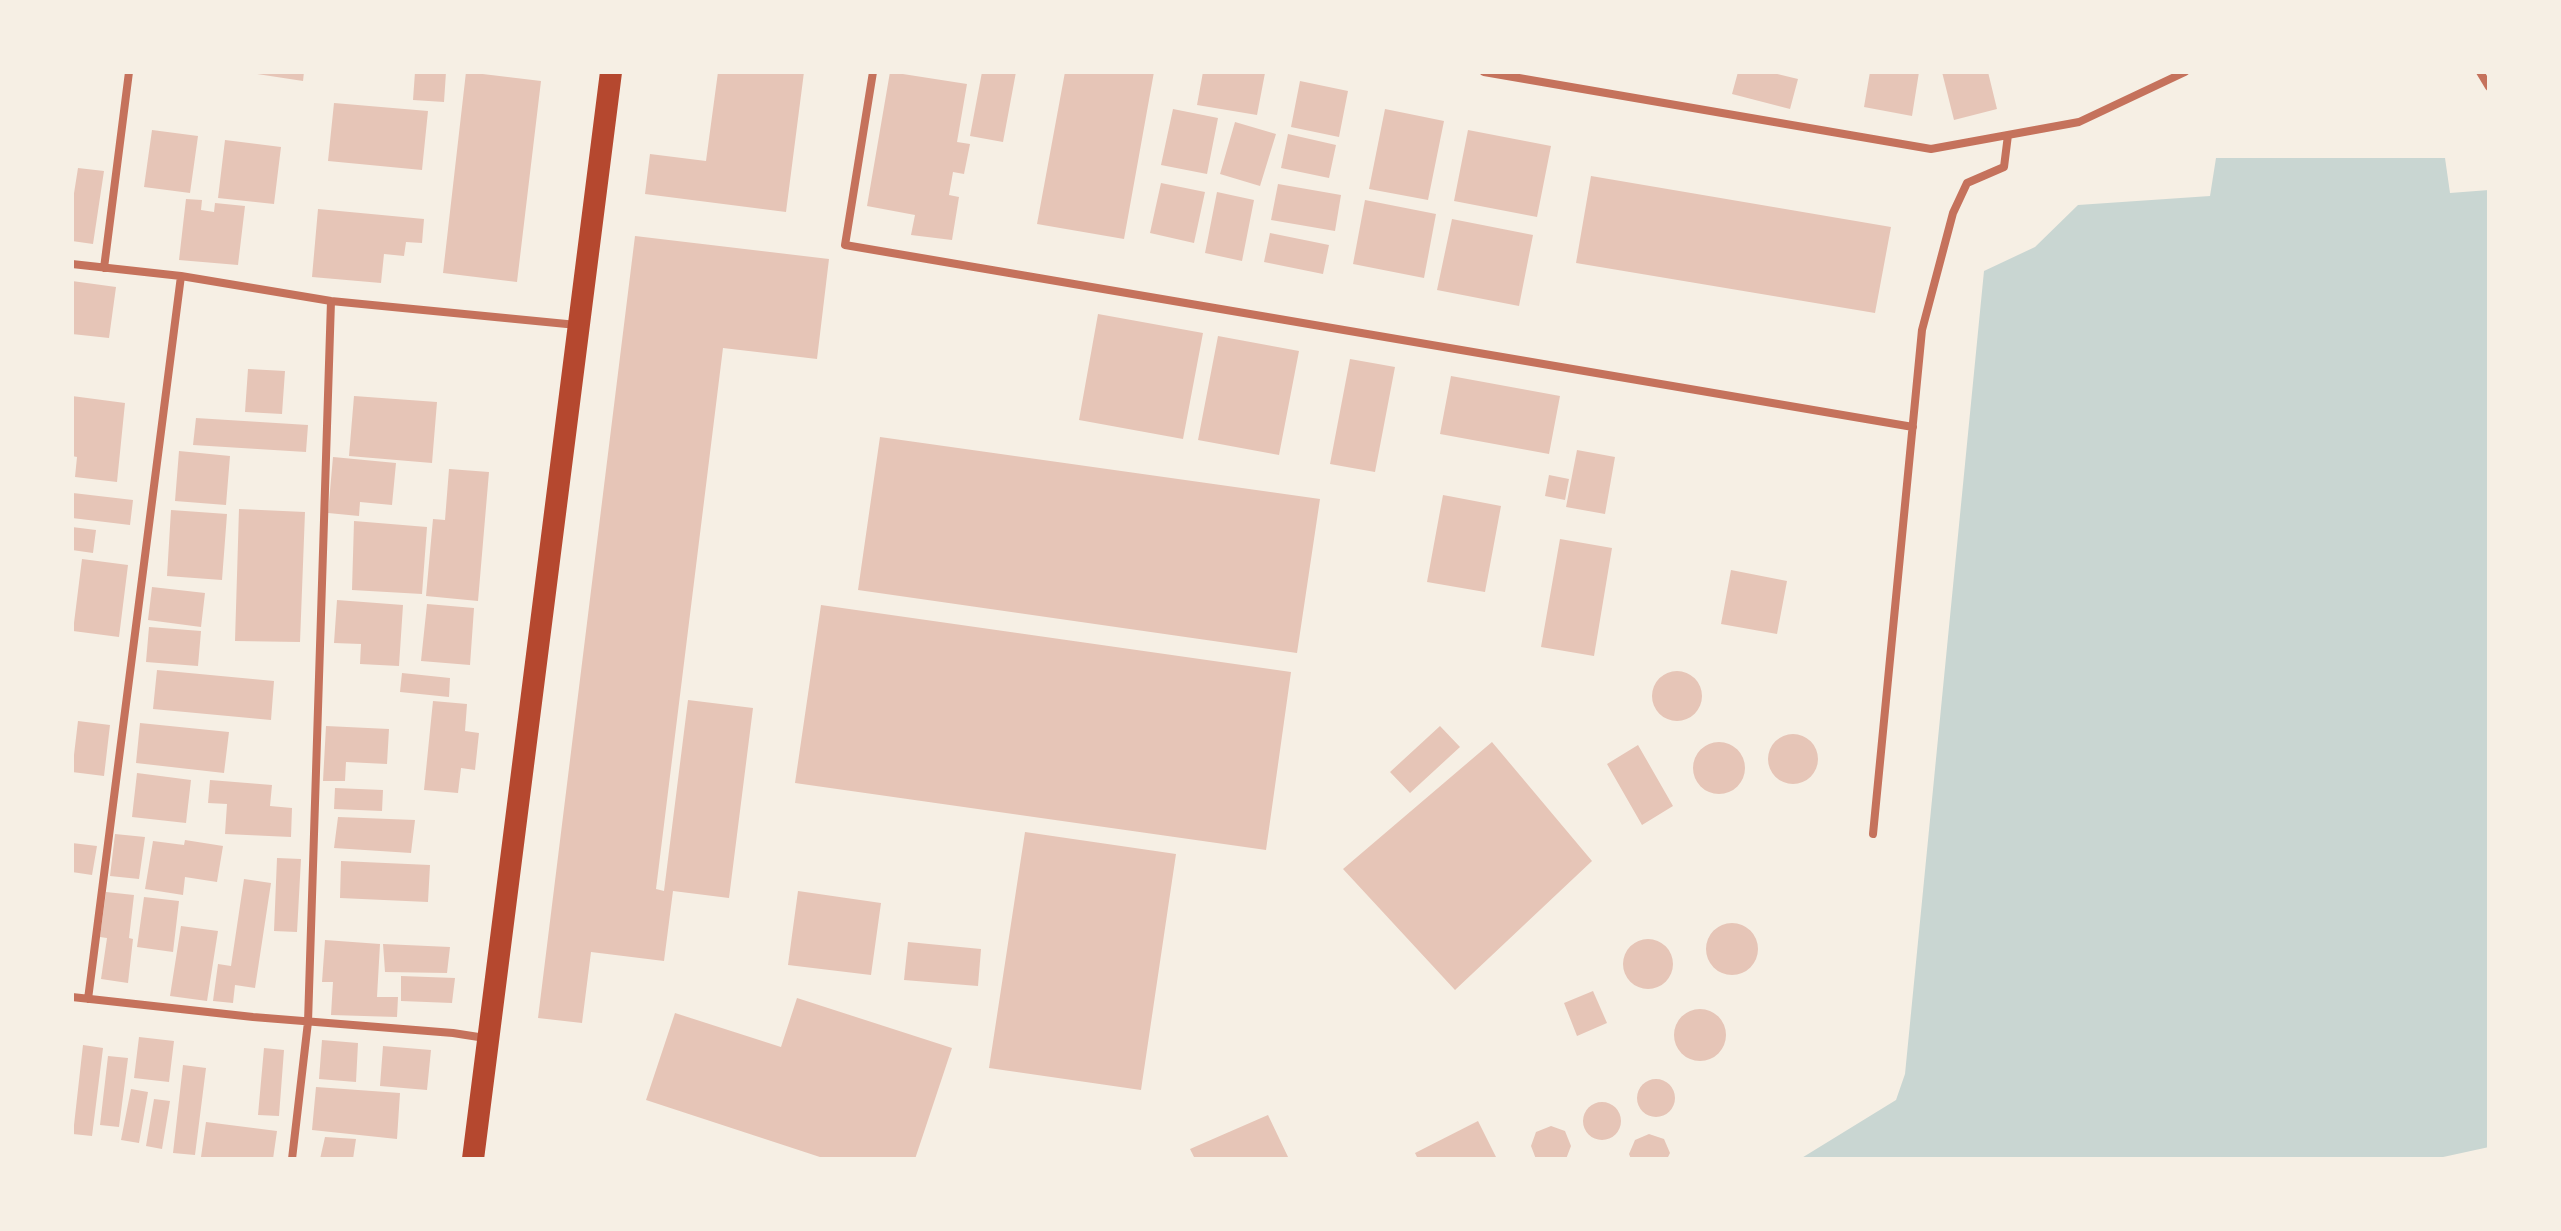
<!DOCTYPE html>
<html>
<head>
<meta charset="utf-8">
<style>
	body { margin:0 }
	#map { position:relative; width:2561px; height:1231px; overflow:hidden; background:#f6efe4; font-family:Arial,sans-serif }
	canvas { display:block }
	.frame { position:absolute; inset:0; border:74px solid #f6efe4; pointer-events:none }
</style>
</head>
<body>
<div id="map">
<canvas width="2561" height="1231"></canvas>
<div class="frame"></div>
</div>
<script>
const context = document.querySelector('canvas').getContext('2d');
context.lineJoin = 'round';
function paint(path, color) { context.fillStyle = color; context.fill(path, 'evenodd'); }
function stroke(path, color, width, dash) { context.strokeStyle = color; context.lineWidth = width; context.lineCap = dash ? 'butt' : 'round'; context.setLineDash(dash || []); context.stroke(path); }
const water = new Path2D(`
	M2216,158H2445L2450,193L2489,190V1147L2434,1159H1800L1896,1100L1905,1074L1984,271L2035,247L2078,205L2210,196Z`);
const building = new Path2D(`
	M244,72H304L303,81Z
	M415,72H446L444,102L413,100Z
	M466,72L541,81L517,282L443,273Z
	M718,72H804L786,212L645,194L650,154L706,161Z
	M890,72L967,84L957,142L970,144L964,174L953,172L949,195L959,197L952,240L911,235L915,215L867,206Z
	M982,72H1016L1003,142L970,136Z
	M1065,72H1154L1124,239L1037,224Z
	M1203,72L1265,73L1257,115L1197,105Z
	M1738,72H1769L1798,79L1790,109L1732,94Z
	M1870,72H1919L1912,116L1864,107Z
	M1942,72H1988L1997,109L1954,120Z
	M1300,81L1348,91L1339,137L1291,127Z
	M334,103L428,111L422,170L328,161Z
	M1173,109L1218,118L1207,174L1161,165Z
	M1385,109L1444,121L1428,200L1369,189Z
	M1235,122L1276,134L1260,186L1220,174Z
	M152,130L198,136L190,193L144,187Z
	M1468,130L1551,146L1537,217L1454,201Z
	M1288,134L1336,145L1329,178L1281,168Z
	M225,140L281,147L274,204L218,198Z
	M78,168L104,171L93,244L72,241V206Z
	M1591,176L1891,227L1875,313L1576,263Z
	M1161,183L1205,192L1194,243L1150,233Z
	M1278,184L1341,195L1335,231L1271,220Z
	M1217,192L1254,200L1242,261L1205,253Z
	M186,199L202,200L201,210L214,212L215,203L245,206L238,265L179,260Z
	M1365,200L1436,214L1424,278L1353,264Z
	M318,209L424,219L422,243L406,242L404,256L384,254L381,283L312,277Z
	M1452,219L1533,235L1519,306L1437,290Z
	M1270,233L1329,245L1323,274L1264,262Z
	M635,236L829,259L817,359L723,348L656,889L664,891L688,700L753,708L729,898L673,891L664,961L591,952L582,1023L538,1018Z
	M72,281L116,287L109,338L72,334Z
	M1098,314L1203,333L1183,439L1079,420Z
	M1218,336L1299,351L1279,455L1198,440Z
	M1350,359L1395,367L1375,472L1330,464Z
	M248,369L285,371L282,414L245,412Z
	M1451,376L1560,396L1549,454L1440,434Z
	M72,396L125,403L117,482L75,477L77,457L72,456Z
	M354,396L437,402L432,463L349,456Z
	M196,418L308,425L306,452L193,445Z
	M880,437L1320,499L1297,653L858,590Z
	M1577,450L1615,457L1605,514L1566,507Z
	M179,451L230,456L226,505L175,501Z
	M333,457L396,463L392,505L360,502L359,516L328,513Z
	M449,469L489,472L478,601L426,596L433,519L445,520Z
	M1549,475L1569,479L1565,500L1545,496Z
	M73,493L133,500L130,525L72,518Z
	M1443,495L1501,506L1485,592L1427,582Z
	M239,509L305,512L300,642L235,641Z
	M171,510L227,514L222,580L167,576Z
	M354,521L427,527L422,594L352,590Z
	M72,527L96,530L93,553L72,550Z
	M1560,539L1612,548L1594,656L1541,647Z
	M82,559L128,565L119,637L73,631Z
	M1731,570L1787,581L1777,634L1721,624Z
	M152,587L205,593L201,627L148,620Z
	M337,600L403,605L399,666L360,664L361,644L334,643Z
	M427,604L474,608L470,665L421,661Z
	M821,605L1291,672L1266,850L795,783Z
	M149,627L201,631L198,666L146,662Z
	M157,670L274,681L271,720L153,709Z
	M1652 696a25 25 0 1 1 50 0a25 25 0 1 1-50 0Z
	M402,673L450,678L449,697L400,692Z
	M433,701L467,704L465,731L479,733L475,770L461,768L458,793L424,790Z
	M78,721L110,725L104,776L72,772Z
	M140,723L229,732L224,773L136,763Z
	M326,726L389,729L387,764L346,762L345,781H323Z
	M1440,726L1460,747L1410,793L1390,772Z
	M1768 759a25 25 0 1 1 50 0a25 25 0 1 1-50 0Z
	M1492,742L1592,861L1455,990L1343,869Z
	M1693 768a26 26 0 1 1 52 0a26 26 0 1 1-52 0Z
	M1638,745L1673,806L1642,825L1607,764Z
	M137,773L191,780L186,823L132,817Z
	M210,780L272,785L270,806L292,808L291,837L225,834L227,804L208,803Z
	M335,788L383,790L382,811L334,809Z
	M338,817L415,820L411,853L334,848Z
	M1025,832L1176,854L1141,1090L989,1068Z
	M115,834L145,837L139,879L110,876Z
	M185,840L223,846L217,882L185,877L183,895L145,889L153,841L184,845Z
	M72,843L97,846L92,875L72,872Z
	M277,858L301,859L297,932L274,931Z
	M341,861L430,865L428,902L340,898Z
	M244,879L271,883L255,988L235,985L233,1003L213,1001L218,964L231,966Z
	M798,891L881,903L871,975L788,965Z
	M106,892L134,895L129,938L133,939L128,983L101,979L107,938L100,937Z
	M144,897L179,901L173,952L137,947Z
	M1706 949a26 26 0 1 1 52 0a26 26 0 1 1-52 0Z
	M181,926L218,931L207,1001L170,996Z
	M1623 964a25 25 0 1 1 50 0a25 25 0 1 1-50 0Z
	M325,940L380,944L377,997H398L397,1017L331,1015L333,982H322Z
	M908,942L981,949L978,986L904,980Z
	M383,944L450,947L447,973L385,972Z
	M401,976L455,978L452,1003L401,1001Z
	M1593,991L1607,1023L1577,1036L1564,1003Z
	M797,998L952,1048L915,1159H826L646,1100L675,1013L781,1047Z
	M1674 1035a26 26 0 1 1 52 0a26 26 0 1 1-52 0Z
	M139,1037L174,1041L169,1082L134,1078Z
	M322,1040L358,1043L356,1082L319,1079Z
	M83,1045L103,1048L92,1136L73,1134Z
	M383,1046L431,1050L427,1090L380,1086Z
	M264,1048L284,1050L279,1116L258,1115Z
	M108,1056L128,1058L119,1127L100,1125Z
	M183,1065L206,1068L195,1155L173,1153Z
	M1637 1098a19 19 0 1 1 38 0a19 19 0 1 1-38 0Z
	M316,1087L400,1093L397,1139L312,1130Z
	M131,1089L148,1092L139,1143L121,1140Z
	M154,1099L170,1101L162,1149L146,1146Z
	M1583 1121a19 19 0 1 1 38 0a19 19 0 1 1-38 0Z
	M1268,1115L1289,1159H1195L1190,1149Z
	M1478,1121L1497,1159H1418L1415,1153Z
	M206,1122L277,1131L273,1159L201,1157Z
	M1551,1126L1565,1131L1571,1146L1566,1159H1536L1531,1146L1536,1132Z
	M1649,1134L1664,1139L1670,1153L1667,1159H1631L1629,1154L1635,1140Z
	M325,1137L356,1139L353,1159H320Z`);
const minor = new Path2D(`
	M873,72L845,245L1913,427
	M1484,72L1931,149L2079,122L2185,72
	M2480,72L2489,87
	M72,264L181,276L331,301L577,325
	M104,268L129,72
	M1873,834L1922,330L1953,213L1967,183L2004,167L2008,135
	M72,997L253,1017L453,1033L485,1038
	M88,999L181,276
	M292,1159L308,1022L331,301`);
const trunk = new Path2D(`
	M473,1159L611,72`);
paint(water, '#c9d6d2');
paint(building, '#e6c5b7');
stroke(minor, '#c5725c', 8);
stroke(trunk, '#b5482f', 22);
</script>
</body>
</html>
